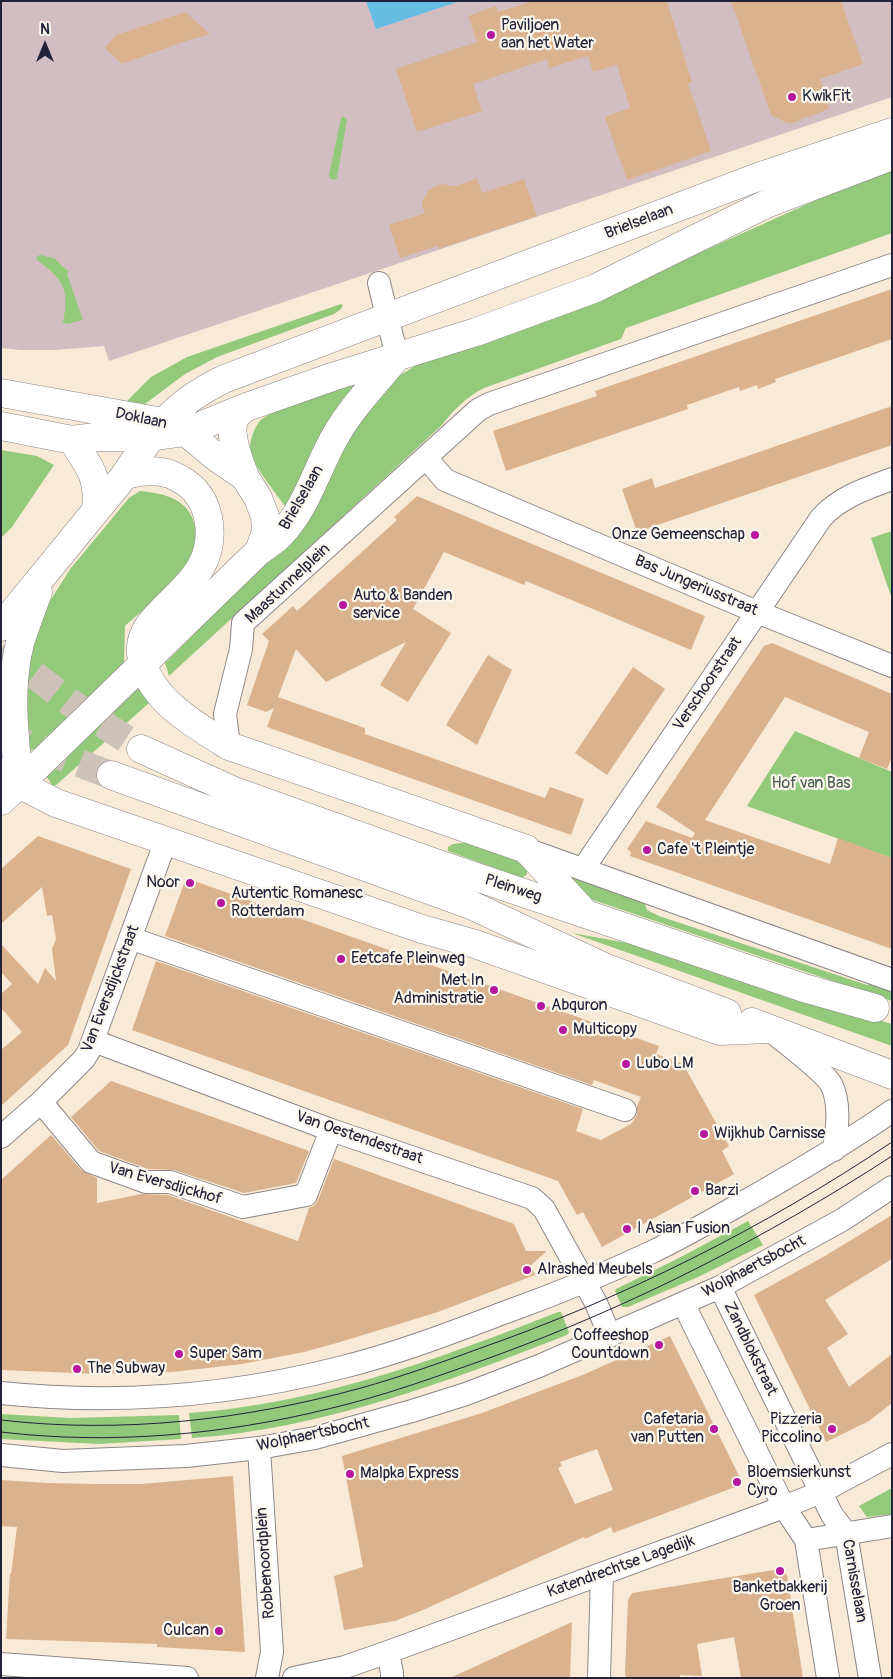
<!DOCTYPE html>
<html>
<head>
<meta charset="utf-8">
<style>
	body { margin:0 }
	#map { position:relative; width:893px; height:1679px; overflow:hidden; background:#f8ead6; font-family:Pangolin,sans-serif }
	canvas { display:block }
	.frame { position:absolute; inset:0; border:2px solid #22223b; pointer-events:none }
	.north { position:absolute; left:20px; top:20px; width:50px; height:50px; -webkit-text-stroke:4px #fbf7ec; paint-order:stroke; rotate:0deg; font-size:14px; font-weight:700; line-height:20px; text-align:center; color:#22223b }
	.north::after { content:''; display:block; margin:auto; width:18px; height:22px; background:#22223b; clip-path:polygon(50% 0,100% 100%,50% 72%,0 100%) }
</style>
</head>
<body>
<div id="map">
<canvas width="893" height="1679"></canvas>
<div class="frame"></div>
<div class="north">N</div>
</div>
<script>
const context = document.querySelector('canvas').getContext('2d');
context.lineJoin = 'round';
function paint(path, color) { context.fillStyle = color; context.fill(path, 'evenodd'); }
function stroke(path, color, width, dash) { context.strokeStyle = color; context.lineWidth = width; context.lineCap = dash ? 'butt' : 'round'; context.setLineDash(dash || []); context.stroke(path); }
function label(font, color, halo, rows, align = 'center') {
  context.font = font + ' Pangolin,sans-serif'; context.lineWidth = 4.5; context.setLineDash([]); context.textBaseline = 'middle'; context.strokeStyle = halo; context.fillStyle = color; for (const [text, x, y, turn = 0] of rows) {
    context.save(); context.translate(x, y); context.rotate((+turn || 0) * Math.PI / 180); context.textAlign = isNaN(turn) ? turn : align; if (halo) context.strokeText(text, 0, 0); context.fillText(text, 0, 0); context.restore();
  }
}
const industrial = new Path2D(`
	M1,1H892V97L109,361L104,346L55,350H20L1,348Z`);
const green = new Path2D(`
	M343,116L347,120L337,178L335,180L329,178V175L341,118Z
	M892,166V233L626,328L621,339L484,388C466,397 454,410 441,426L169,676L165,663L235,593L374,399L399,376L439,351L623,287Z
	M40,255L54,258L69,272L67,274L83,320L67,324L63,323C70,288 63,280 36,259L37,256Z
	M341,304L343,305L341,309L334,314L217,357L185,374L145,404L129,406L127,403L128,400L151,377L187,357Z
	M369,373L286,507C276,494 257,470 251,455C248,444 254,426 262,419C266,416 271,413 276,411Z
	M1,450L37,456L54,465L12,527L1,538Z
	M140,491C160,493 183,497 192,517C196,527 199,545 194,555C181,580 146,607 125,626L124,662L108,680L42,746L28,751L25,728L29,650L44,610L71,568L129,498Z
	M892,531V599L871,538Z
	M139,689L150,700L148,704L56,785L53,786L46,776L134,690Z
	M795,731L892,772V858L747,806Z
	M468,842L513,857L527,870V874L522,878L448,851V847L453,844Z
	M564,871L639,899L645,904L647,910L659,916L867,985L873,984L892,989V1001L590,899Z
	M572,933L628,943L892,1024V1046Z
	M748,1221L763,1245L696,1278L628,1307H622L615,1291L616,1289L679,1258Z
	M558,1312H561L569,1332L567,1335C447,1382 322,1429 192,1438L189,1413C317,1404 439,1359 558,1312Z
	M1,1414L70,1418L179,1415L181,1439L99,1444L1,1439Z
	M892,1488V1514L867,1517L859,1506Z`);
const water = new Path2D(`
	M366,1H460L376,29Z`);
const building = new Path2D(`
	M533,1H667L692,82L688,84L711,151L627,180L605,117L630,108L617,65L593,72L588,56L549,68L547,59L473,84L482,111L417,132L396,69L477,42L468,16L496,6L498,12Z
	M731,1H841L863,64L820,79L829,109L789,124L771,115Z
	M185,12L210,34L186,41L122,64L105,48L116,35Z
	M477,178L482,193L524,179L537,216L438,249L437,246L400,258L389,225L425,213L422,204L424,198L428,191L434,187L441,184L456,186Z
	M892,289V339L775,379L776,382L758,389L757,385L740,391L739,387L687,405L688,409L506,471L493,431L597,396L595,391Z
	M892,406V445L637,532L622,489L652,478L655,488Z
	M417,496L705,616L691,650L526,581L524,585L444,552L413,609L451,633L408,702L380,685L406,642L326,682L296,649L278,697L365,728V734L545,798L550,787L584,799L571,835L267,727L274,708L266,712L247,705L269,641L262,634L293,606L297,611L397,520L394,517Z
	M772,643L892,694V758L887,769L859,758L869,732L785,697L705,820L830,864L838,838L892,858V949L630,856L631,852L627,849L646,821L692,838L695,833L656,807L764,646Z
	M488,655L512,670L477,745L446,725Z
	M633,667L665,689L607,775L575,753Z
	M38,836L131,869L68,1045L1,1106V1050L22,1032L1,1008V994L12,984L1,972V944L38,984L45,968L56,981L52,949L56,939L52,915L47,916L42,887L1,924V869Z
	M186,878L659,1046L656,1054L683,1064L729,1146L722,1151L734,1174L602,1247L583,1212L577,1215L558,1181L132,1030L156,961L583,1109L576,1131L601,1140L631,1124L637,1115V1106L641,1097L594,1080L592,1085L165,936Z
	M111,1081L309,1151L296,1183L244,1193L174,1170L148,1169L99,1151L71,1117Z
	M51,1135L81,1170L97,1178V1203L141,1194L168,1195L298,1241L309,1208L315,1205L318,1200L334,1159L514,1224L526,1251H547L531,1265L535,1275L438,1312L337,1343L304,1352L242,1364L172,1372L98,1374L1,1370V1180Z
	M892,1215V1259L825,1300L848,1334L827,1348L849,1387L892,1354V1403L869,1421L826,1442L754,1295L825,1256Z
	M670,1336L743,1484L613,1533L611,1527L585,1539L584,1537L423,1610L395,1621L344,1630L334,1576L363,1567L342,1456L482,1413L585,1374ZM597,1449L613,1490L575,1504L558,1468L562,1466L560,1462Z
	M233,1476L245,1652L157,1647V1644L6,1639L10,1573L11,1574L17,1527L1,1526V1480L47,1483L94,1484H142Z
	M780,1569L787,1575L803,1678H741L734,1637L697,1644L702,1676L680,1675V1678H626L625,1673L628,1600L632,1593Z
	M572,1622L570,1678H450Z`);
const highwayTunnel = new Path2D(`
	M1,649L71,703L141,749
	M1,734L111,775`);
const street = new Path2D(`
	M379,283L397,357
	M426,458L445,480L757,612L892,666
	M229,746L225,714L241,649L243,623L478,410L489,404L892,265
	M526,849L892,980
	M583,869L821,518C840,497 865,489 892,479
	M130,938L625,1110
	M775,1034C788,1045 823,1071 831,1084C841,1103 837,1130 834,1150
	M94,1041L331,1130L532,1198L544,1209L596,1303L610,1336
	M41,1102L91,1162L146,1182H170L243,1207L306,1195L331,1130
	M1,1137L41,1102L84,1059L89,1051L166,840
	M720,1287L832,1515L846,1533L870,1678
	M683,1303L784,1507L806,1540L828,1678
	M1,1393C116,1405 231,1396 343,1367C399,1353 453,1332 506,1312C556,1294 605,1274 652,1252C681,1238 709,1222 737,1206C790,1176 842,1146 892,1111
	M259,1448L272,1652L267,1678
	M1,1455L63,1461L186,1456L259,1448L315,1438L412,1411L466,1394L539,1366L720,1287L842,1220L892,1187
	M806,1540L892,1526
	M388,1652L392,1673V1678
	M1,1664L187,1678
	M294,1678L345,1667L388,1652L784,1507L821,1492L892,1454
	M599,1678L602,1574`);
const secondary = new Path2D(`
	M1,393L163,422L186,432L216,457L245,477L258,498L265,516L266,532L259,551
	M244,408C242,411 238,413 236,416C226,431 240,462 245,477
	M1,426L72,440L96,437H149L186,432L244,408L332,377L476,332L596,288L766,204L892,156
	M72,440C88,464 100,478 96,509
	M125,475C154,430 174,403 224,379L758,177L892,132
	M19,784L259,551C266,546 274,541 280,535C307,508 317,467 336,435C352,407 376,382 397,357`);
const primary = new Path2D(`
	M1,627L125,475C140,471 155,469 170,474C191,483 203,495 208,517C223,590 136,606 141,653C146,698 195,725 229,746L526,849
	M1,772L19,784L56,803L422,929L475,944L720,1031L768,1029
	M19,784C15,738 8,689 20,643C25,626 32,609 38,592
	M1,801L19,784
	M752,1022L892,1075`);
const highway = new Path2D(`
	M141,749L234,791L438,864L804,988L875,1008
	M111,775L471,905L604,967L727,1013
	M526,849L583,911`);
const tram = new Path2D(`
	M1,1420C121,1434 245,1420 361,1388C400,1377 440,1363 478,1349C624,1298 764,1228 892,1142
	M1,1432C110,1445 222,1435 328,1409C384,1396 438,1376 492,1357C632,1306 766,1238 892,1156`);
const markers = [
	[491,35,5,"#b5179e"],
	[792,97,5,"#b5179e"],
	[755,535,5,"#b5179e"],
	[343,605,5,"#b5179e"],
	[647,850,5,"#b5179e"],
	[190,883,5,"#b5179e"],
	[221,903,5,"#b5179e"],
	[341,959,5,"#b5179e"],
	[494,990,5,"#b5179e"],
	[541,1006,5,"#b5179e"],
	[563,1030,5,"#b5179e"],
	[626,1064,5,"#b5179e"],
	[704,1134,5,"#b5179e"],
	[695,1191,5,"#b5179e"],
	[627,1229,5,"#b5179e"],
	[527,1270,5,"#b5179e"],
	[659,1345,5,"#b5179e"],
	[179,1354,5,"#b5179e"],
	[77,1369,5,"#b5179e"],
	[714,1429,5,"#b5179e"],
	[832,1429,5,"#b5179e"],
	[350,1474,5,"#b5179e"],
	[737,1482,5,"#b5179e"],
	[780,1571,5,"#b5179e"],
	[219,1631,5,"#b5179e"]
];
const poiNames = [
	["Paviljoen",501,26],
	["aan het Water",501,44],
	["KwikFit",802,97],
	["Onze Gemeenschap",745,535,"right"],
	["Auto & Banden",353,596],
	["service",353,614],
	["Cafe 't Pleintje",657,850],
	["Noor",180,883,"right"],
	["Autentic Romanesc",231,894],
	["Rotterdam",231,912],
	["Eetcafe Pleinweg",351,959],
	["Met In",484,981,"right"],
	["Administratie",484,999,"right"],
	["Abquron",551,1006],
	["Multicopy",573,1030],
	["Lubo LM",636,1064],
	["Wijkhub Carnisse",714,1134],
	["Barzi",705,1191],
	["I Asian Fusion",637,1229],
	["Alrashed Meubels",537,1270],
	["Coffeeshop",649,1336,"right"],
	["Countdown",649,1354,"right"],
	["Super Sam",189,1354],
	["The Subway",87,1369],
	["Cafetaria",704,1420,"right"],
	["van Putten",704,1438,"right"],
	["Pizzeria",822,1420,"right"],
	["Piccolino",822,1438,"right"],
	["Bloemsierkunst",747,1473],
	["Cyro",747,1491],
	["Malpka Express",360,1474],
	["Banketbakkerij",780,1588,"center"],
	["Groen",780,1606,"center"],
	["Culcan",209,1631,"right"]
];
const streetNames = [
	["Brielselaan",639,222,-21],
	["Doklaan",141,419,12],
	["Brielselaan",302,498,-60],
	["Maastunnelplein",288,584,-43],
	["Bas Jungeriusstraat",696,586,23],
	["Verschoorstraat",708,684,-56],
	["Pleinweg",513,889,18],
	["Van Eversdijckstraat",111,989,-69],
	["Van Oestendestraat",359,1138,19],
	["Van Eversdijckhof",165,1184,16],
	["Wolphaertsbocht",754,1267,-28],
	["Zandblokstraat",750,1349,64],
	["Wolphaertsbocht",313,1435,-12],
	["Robbenoordplein",266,1563,-94],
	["Katendrechtse Lagedijk",621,1567,-20],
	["Carnisselaan",854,1581,80]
];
const parkNames = [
	["Hof van Bas",811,784]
];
paint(industrial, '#d2bec2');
paint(green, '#93c97a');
paint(water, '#67bee4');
paint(building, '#dab28d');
stroke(highwayTunnel, '#cdc2b7', 28, [28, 14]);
stroke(street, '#8d8688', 24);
stroke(secondary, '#8d8688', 29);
stroke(primary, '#8d8688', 29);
stroke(highway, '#8d8688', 29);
stroke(street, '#fff', 22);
stroke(secondary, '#fff', 28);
stroke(primary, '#fff', 28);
stroke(highway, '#fff', 28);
stroke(tram, '#22223b', 1);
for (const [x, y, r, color] of markers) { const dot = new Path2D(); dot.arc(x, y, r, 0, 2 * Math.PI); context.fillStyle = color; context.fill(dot); stroke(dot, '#fbf7ec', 2); }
label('16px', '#22223b', '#fbf7ec', poiNames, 'left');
label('16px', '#22223b', '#fbf7ec', streetNames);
label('16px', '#4a5c51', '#fbf7ec', parkNames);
</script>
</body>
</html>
